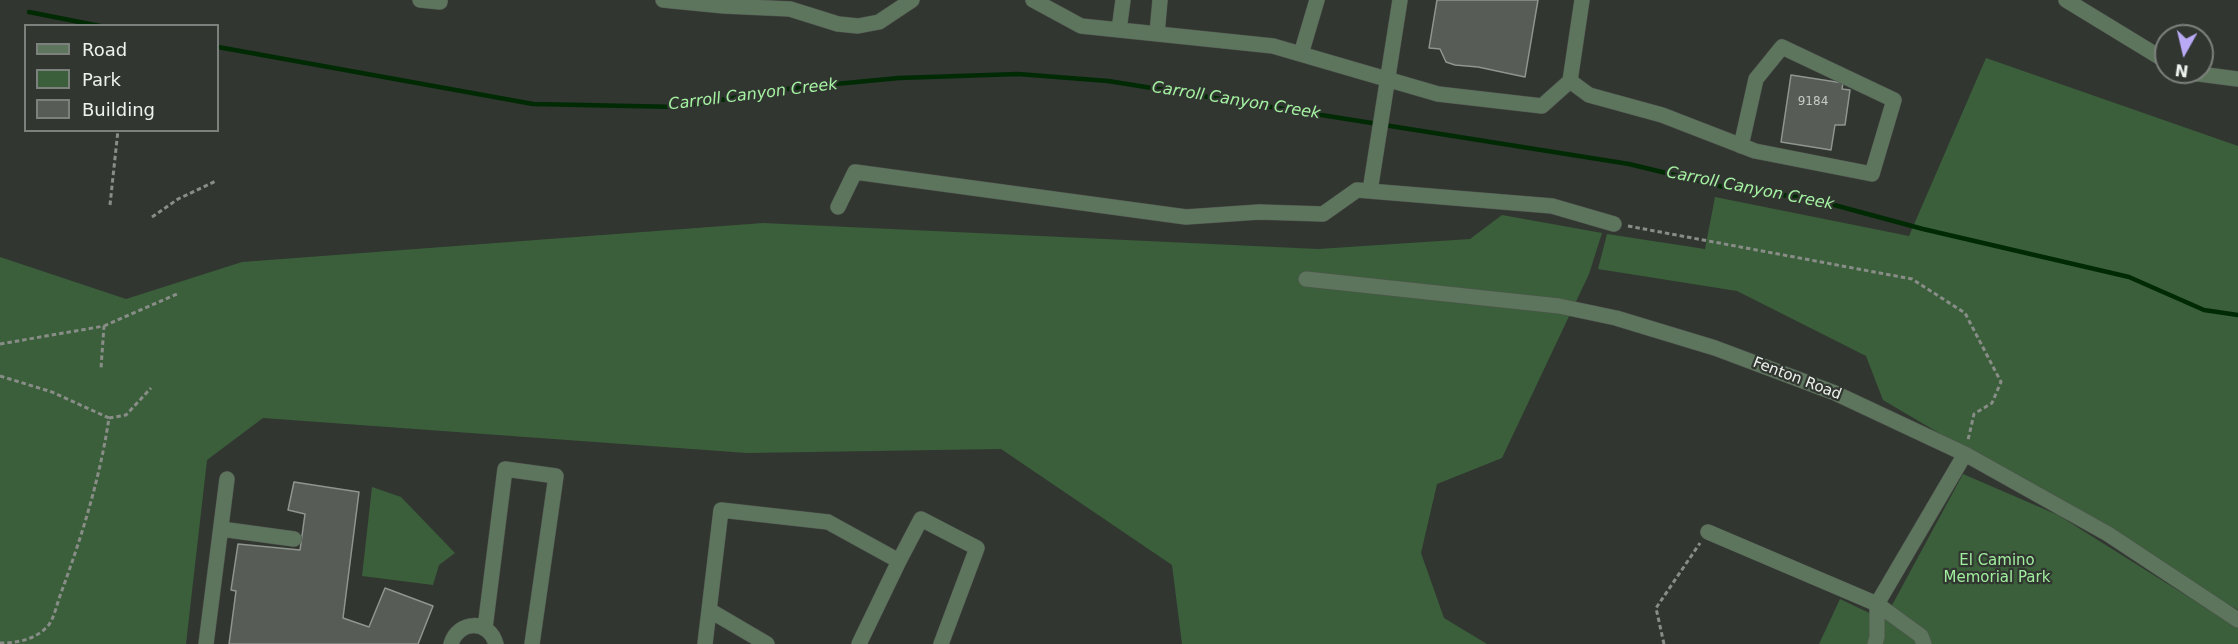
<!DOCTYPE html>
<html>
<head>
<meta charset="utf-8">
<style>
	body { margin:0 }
	#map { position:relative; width:2238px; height:644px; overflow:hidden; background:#313631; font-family:"DejaVu Sans",sans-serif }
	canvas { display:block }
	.legend { position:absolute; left:24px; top:24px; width:195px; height:108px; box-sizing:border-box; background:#313631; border:2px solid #7d817d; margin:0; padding:8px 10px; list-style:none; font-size:18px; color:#eef2ee }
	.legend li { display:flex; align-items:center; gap:12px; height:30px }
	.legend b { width:30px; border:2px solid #7d817d }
	.north { position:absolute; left:2154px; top:24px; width:60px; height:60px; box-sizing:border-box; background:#313631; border:2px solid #7d817d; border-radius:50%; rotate:188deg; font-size:16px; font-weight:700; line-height:24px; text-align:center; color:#eef2ee }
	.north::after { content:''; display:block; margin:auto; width:21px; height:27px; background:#baaaf6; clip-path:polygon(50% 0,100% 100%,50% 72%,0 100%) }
</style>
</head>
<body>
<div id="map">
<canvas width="2238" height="644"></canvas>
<ul class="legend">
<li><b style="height:8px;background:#5e755d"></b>Road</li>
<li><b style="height:16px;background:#3b5f3a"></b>Park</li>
<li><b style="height:16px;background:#575c56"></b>Building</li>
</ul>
<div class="north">N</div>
</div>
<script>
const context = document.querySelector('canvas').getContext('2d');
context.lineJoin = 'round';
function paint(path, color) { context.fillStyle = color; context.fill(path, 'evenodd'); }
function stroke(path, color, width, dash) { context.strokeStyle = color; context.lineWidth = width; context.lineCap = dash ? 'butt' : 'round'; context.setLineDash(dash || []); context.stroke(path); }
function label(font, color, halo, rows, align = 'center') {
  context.font = font + ' "DejaVu Sans",sans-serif'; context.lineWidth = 4.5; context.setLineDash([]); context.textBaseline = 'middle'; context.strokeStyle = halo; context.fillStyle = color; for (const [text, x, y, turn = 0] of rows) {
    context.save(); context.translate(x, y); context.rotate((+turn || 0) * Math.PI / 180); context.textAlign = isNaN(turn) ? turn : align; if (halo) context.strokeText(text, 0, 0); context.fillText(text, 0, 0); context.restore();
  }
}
const green = new Path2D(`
	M1986,58L2238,146V610L1883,400L1866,356L1737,291L1598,269L1607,234L1705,249L1715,197L1909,236Z
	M1502,215L1602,233L1589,274L1502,458L1437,484L1421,553L1444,618L1487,644H1182L1172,565L1001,449L747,453L263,418L207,460L186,644H0V257L126,299L242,262L763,223L1318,249L1470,239Z
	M1963,474L2058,515L2238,628V644H1819L1840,599L1884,620Z
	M372,487L401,497L455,553L439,565L433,585L362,576Z`);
const stream = new Path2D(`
	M29,12L100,26
	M218,47L533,104L679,107L793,88L899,78L1018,74L1108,81L1629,164L1724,187L1812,199L1923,229L2129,277L2204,310L2238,315`);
const building = new Path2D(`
	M1437,0H1538L1525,77L1478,67L1455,65L1446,62L1440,49L1429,48Z
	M1791,75L1843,83L1842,89L1850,90L1845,125H1835L1831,150L1781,142Z
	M294,482L359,492L343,618L369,627L385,588L433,606L418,644H229L236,591L231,590L238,544L300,550L305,514L288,510Z`);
const path = new Path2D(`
	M110,205L118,130
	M152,217L178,199L216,181
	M1628,226L1912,279L1965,313L2001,382L1992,403L1974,414L1968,440
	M104,326L177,294
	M0,344L104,326L101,368
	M0,376L52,392L109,418C100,478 82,536 61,593C57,603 54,620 47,627C34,640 17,643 0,643
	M109,418L126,415L151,388
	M1664,644L1656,608L1700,543`);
const minor = new Path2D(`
	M420,0L440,2V0
	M663,0L724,6L790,9L838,24L858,26L879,22L912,0
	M1033,0L1081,26L1273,46L1438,94L1542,106L1570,81L1582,0
	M2066,0L2166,61
	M1119,30L1123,0
	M1157,34L1160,0
	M1301,54L1317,0
	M2184,72L2238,79
	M1570,81L1589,95L1662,115L1755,151L1872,174L1894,100L1782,47L1756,79L1741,146
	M1370,191L1400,0
	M838,207L855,172L1186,217L1259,212L1323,214L1357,190L1552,206L1614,224
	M1306,279L1559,306L1616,318L1715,348L1835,393L1965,454L2108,534L2238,620
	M221,529L294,539
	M1708,532L1877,604L1921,636L1924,644
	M899,561L921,519L977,548L941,644
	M709,610L767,644
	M485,628L505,469L556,476L532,644
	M206,644L227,479
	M451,644C458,620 489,619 496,644
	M705,644L721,510L828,522L899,561L859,644
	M1875,644L1877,637V604L1965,454`);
const numberNames = [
	["9184",1813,102]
];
const streetNames = [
	["Fenton Road",1797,379,21]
];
const parkNames = [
	["El Camino",1997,561],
	["Memorial Park",1997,578]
];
const waterNames = [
	["Carroll Canyon Creek",753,95,-7],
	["Carroll Canyon Creek",1236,101,9],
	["Carroll Canyon Creek",1750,189,11]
];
paint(green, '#3b5f3a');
stroke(stream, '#002a03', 4.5);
paint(building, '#575c56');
stroke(building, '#8f958f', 1.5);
stroke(minor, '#4f544f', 16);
stroke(path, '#888d88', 3, [4.5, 3]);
stroke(minor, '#5e755d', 15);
label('12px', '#c8ccc8', null, numberNames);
label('15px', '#eef2ee', '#313631', streetNames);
label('15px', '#a1ee9e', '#313631', parkNames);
label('italic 16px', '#a5f2a2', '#313631', waterNames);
</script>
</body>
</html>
